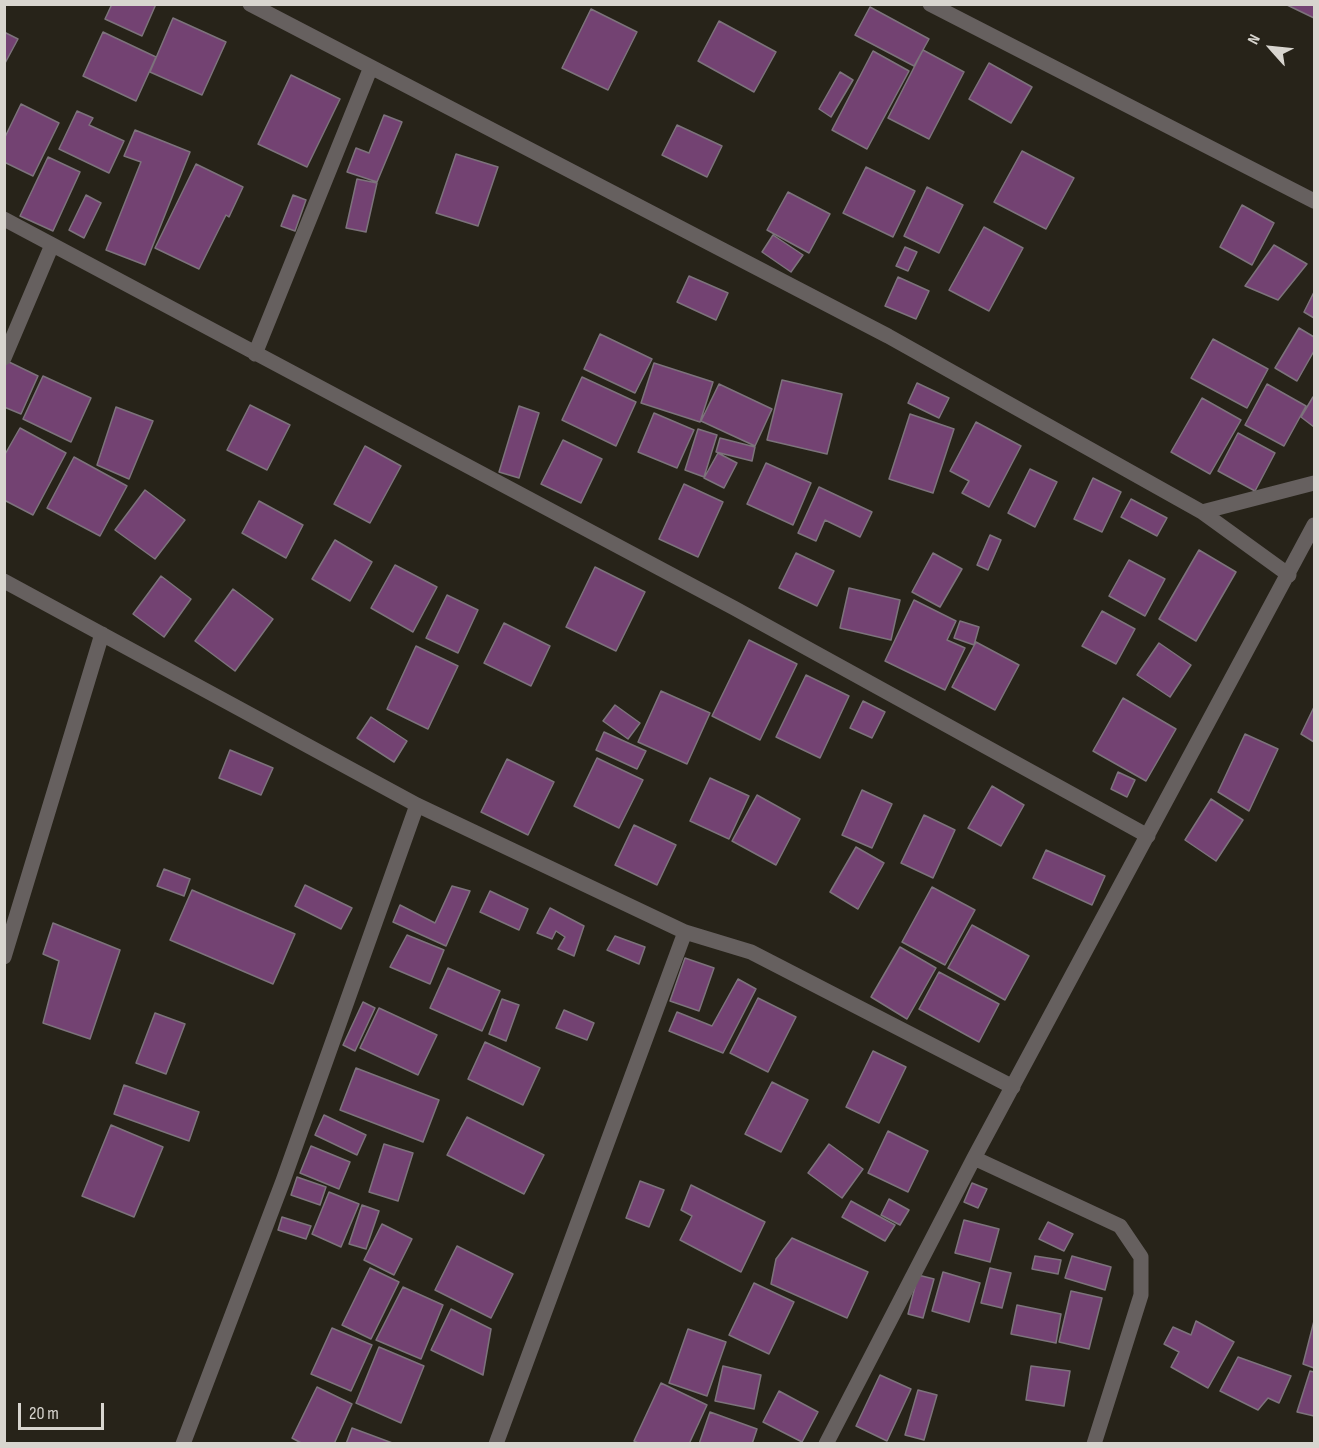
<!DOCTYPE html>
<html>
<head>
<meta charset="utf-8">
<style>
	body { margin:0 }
	#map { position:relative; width:1319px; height:1448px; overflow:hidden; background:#272319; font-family:"Sofia Sans Condensed",sans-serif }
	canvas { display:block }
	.frame { position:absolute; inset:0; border:6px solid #d8d5cf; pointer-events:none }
	.north { position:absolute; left:1241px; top:18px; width:60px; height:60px; -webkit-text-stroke:4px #272319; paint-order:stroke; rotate:297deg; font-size:16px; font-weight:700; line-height:24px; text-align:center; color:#d8d5cf }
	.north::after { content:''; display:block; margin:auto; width:21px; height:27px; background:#d8d5cf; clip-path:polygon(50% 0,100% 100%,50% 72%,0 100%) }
	.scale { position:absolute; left:18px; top:1403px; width:86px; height:27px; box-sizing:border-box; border:3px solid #d8d5cf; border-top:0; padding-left:8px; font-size:18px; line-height:21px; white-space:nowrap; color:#d8d5cf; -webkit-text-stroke:4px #272319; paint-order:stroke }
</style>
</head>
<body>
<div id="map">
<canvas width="1319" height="1448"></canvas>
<div class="frame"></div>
<div class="north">N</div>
<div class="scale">20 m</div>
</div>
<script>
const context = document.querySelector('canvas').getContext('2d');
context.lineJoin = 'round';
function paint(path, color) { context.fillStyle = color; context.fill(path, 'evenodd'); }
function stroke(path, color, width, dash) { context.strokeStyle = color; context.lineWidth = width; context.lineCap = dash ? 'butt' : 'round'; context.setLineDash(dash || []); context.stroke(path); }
const building = new Path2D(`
	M112,4H156L142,36L105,19Z
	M1285,4H1314V18Z
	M870,7L929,39L914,66L855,35Z
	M591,9L637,32L608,90L562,68Z
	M173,18L226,42L202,95L150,72Z
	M719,21L776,52L754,92L698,61Z
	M4,32L18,39L4,65Z
	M103,32L156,57L136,101L83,76Z
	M923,50L964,72L929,139L888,118Z
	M873,51L909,71L867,149L832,130Z
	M989,63L1032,87L1011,123L969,99Z
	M840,72L853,80L831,117L819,109Z
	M291,75L340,99L307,167L258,144Z
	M21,104L59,123L33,176L4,162V139Z
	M77,111L93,118L89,125L124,141L109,173L59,149Z
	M384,115L402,122L377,182L347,172L356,148L369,153Z
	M677,125L722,146L707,177L662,155Z
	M135,130L190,152L145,265L106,250L141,162L124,156Z
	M1022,151L1074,178L1046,229L994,202Z
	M456,154L498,167L478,226L436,213Z
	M48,157L80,172L53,231L20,216Z
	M196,164L243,187L229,217L226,215L199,269L155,248Z
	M866,167L915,191L893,237L843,213Z
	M357,179L377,183L366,232L346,228Z
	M927,187L963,205L939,253L904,236Z
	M788,192L830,214L809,253L767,230Z
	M86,195L101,203L84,238L69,230Z
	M293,195L306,200L295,231L281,226Z
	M1242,205L1274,223L1252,265L1220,247Z
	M984,227L1023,248L989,311L949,290Z
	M773,235L803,255L791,272L762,252Z
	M1274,245L1307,264L1278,300L1245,286Z
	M905,247L917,252L908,271L896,266Z
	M689,276L728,293L716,320L677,302Z
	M898,277L929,291L916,319L885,306Z
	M1314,292V318L1304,312Z
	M1299,328L1314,337V351L1297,381L1275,368Z
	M600,334L652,359L635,393L584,369Z
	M1213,339L1268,369L1247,408L1191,378Z
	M7,361L38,376L21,414L4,407V367Z
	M654,363L713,382L700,422L641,403Z
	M43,376L91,398L71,442L23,419Z
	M582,377L636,402L616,446L562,420Z
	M782,380L842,394L827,454L767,440Z
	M917,383L949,398L939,418L908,403Z
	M719,384L772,409L755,446L701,421Z
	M1267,384L1306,406L1284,446L1245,425Z
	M1313,397L1314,398V427L1301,417Z
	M1202,398L1241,420L1210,474L1171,452Z
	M250,405L290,425L267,470L227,450Z
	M519,406L539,413L519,478L499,472Z
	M116,407L153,421L129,479L97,465Z
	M654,413L694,430L677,468L638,452Z
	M910,414L954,429L933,493L889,479Z
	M976,422L1021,446L989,507L962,493L969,481L950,471Z
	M20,428L66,453L33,515L4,500V456Z
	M698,429L717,435L704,477L685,470Z
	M1238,433L1275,453L1255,491L1218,471Z
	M720,438L755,447L752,461L716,452Z
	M563,440L602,459L581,503L541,484Z
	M365,446L401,466L370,523L334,504Z
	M718,453L737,463L724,488L704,478Z
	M74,457L127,486L100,536L47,508Z
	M766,463L811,483L793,525L747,504Z
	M1030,469L1057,482L1035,527L1008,513Z
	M1093,478L1121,492L1102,532L1074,519Z
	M684,484L723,502L698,557L659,539Z
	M819,487L872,512L860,537L825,520L816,541L798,533Z
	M145,490L185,520L155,559L115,530Z
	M1131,499L1167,518L1157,536L1121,517Z
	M259,501L303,525L286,558L242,533Z
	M990,535L1001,540L988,570L977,565Z
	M335,540L372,562L350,601L312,579Z
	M1199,550L1236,572L1196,641L1159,619Z
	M796,553L834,571L817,606L779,588Z
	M933,553L962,569L940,607L912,592Z
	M1129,560L1165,579L1145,616L1109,596Z
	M395,565L437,587L413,632L371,608Z
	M595,567L645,592L616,651L566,627Z
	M161,576L191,599L164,637L133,614Z
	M849,588L900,600L891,640L840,628Z
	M233,589L273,619L235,671L195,641Z
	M447,595L478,610L458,653L426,638Z
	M914,600L956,621L947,640L965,648L945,690L885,661Z
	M1102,611L1135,629L1116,664L1082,646Z
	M960,621L979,627L974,645L954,638Z
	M504,623L550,646L531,686L484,663Z
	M749,640L797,664L760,740L712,716Z
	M976,642L1019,665L995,710L952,687Z
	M1159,643L1191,665L1170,697L1137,675Z
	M416,646L458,666L428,729L387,709Z
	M806,675L849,696L820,758L776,737Z
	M661,691L710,713L687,764L638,742Z
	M1123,698L1176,729L1146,781L1093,751Z
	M863,701L885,712L872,738L850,728Z
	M615,705L640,723L628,739L603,721Z
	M1314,707V742L1301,734Z
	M371,717L407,741L394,762L357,738Z
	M604,732L646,751L637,769L596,750Z
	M1245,734L1278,749L1249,811L1218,792Z
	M230,750L273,768L261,795L219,778Z
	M597,758L643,780L619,828L574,806Z
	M507,759L554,782L528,835L481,812Z
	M1118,772L1135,780L1127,797L1111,789Z
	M710,778L749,796L729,839L690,821Z
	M992,786L1024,805L1001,846L968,828Z
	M862,790L892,804L872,848L842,835Z
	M757,795L800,819L776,865L732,841Z
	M1211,799L1243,820L1216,861L1185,840Z
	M924,815L955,830L933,878L901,863Z
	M634,825L676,845L657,885L615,865Z
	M856,847L884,863L858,909L830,892Z
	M1046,850L1105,876L1092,905L1033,878Z
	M164,869L190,879L184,896L157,886Z
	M305,885L352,908L341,929L295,906Z
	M452,886L470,891L446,946L393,922L400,905L435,923Z
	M932,887L975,910L945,965L902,942Z
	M192,890L295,934L273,984L170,940Z
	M490,891L528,909L519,930L480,912Z
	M550,908L584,926L574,956L558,949L565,937L556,931L552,939L537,933Z
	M53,923L120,950L90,1039L43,1023L59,961L43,954Z
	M972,925L1029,956L1005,1000L948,968Z
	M407,935L444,950L430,984L390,967Z
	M615,936L645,947L639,964L607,950Z
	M900,947L936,968L907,1019L871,997Z
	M685,958L714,968L699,1011L670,1001Z
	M448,968L500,991L482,1031L430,1008Z
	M939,972L999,1004L979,1042L919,1009Z
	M738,979L756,989L723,1053L669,1031L677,1012L712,1026Z
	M758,998L796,1017L768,1072L730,1053Z
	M502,999L519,1005L506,1041L489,1034Z
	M363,1002L375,1008L355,1051L343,1045Z
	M379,1008L437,1035L418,1075L360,1048Z
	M564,1010L594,1023L587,1040L556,1028Z
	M155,1013L185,1024L166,1074L136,1063Z
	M485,1042L540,1068L523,1105L468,1079Z
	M873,1051L906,1067L879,1123L846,1107Z
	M356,1068L439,1100L423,1142L340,1110Z
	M772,1082L808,1100L781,1152L745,1134Z
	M124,1085L199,1112L189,1141L114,1114Z
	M324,1115L366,1135L357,1155L315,1135Z
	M467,1117L544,1155L524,1194L447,1155Z
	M111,1125L163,1147L134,1217L82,1196Z
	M888,1131L928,1151L908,1192L868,1173Z
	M384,1144L413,1153L398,1201L369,1192Z
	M829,1144L863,1169L842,1198L808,1173Z
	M311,1146L350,1162L339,1189L300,1173Z
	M297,1177L326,1187L320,1205L291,1195Z
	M640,1181L664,1190L649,1227L626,1218Z
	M972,1183L987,1189L978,1208L964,1202Z
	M691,1185L765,1222L741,1272L680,1240L692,1216L681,1210Z
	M329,1192L359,1204L341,1247L312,1234Z
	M889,1199L909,1210L900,1225L881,1215Z
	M851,1201L895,1225L885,1241L842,1217Z
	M362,1205L379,1211L366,1249L349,1244Z
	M282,1217L311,1226L306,1239L278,1230Z
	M964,1220L999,1229L990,1262L955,1253Z
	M1048,1222L1073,1234L1064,1251L1039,1239Z
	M382,1224L412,1239L394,1275L364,1260Z
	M792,1238L868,1272L847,1318L771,1284L776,1259Z
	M457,1246L513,1274L491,1318L435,1290Z
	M1035,1256L1061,1260L1058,1274L1032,1269Z
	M1072,1256L1111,1267L1105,1290L1065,1278Z
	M370,1268L399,1282L371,1339L342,1325Z
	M990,1268L1011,1273L1002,1308L981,1303Z
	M943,1272L980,1283L969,1322L932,1311Z
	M918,1275L934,1279L923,1318L908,1314Z
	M754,1283L794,1302L769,1354L729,1335Z
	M403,1287L443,1305L421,1359L376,1340Z
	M1071,1291L1102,1298L1089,1349L1059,1342Z
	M1017,1305L1061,1314L1056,1343L1011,1334Z
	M451,1309L491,1329L483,1375L431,1350Z
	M1196,1321L1234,1342L1208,1388L1171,1367L1179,1352L1164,1344L1173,1327L1191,1335Z
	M1314,1321V1368L1303,1364Z
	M332,1328L372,1345L351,1391L311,1374Z
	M688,1329L726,1342L707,1396L669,1383Z
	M379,1347L424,1366L401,1423L356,1403Z
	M1238,1357L1291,1376L1279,1403L1268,1398L1258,1410L1220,1391Z
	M723,1366L761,1375L754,1409L715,1401Z
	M1031,1366L1070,1371L1064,1406L1026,1400Z
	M1310,1371L1314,1372V1416L1297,1412Z
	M880,1375L911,1389L887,1441L856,1426Z
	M661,1383L707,1405L689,1444H640L634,1441Z
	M317,1387L352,1404L334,1444H303L292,1438Z
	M918,1390L937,1395L924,1440L905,1435Z
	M779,1391L818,1412L802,1442L763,1422Z
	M710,1412L757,1429L752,1444H699Z
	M352,1428L395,1444H346Z`);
const street = new Path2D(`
	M250,4L888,336L1202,512L1289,575
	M930,4L1314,201
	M4,219L734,608L1148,836
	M255,354L371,67
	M4,358L52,245
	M1202,512L1314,483
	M4,581L417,805L685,932L751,952L1013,1087
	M4,957L102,634
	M974,1158L1120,1226L1141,1257V1295L1094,1444
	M183,1444L283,1181L417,805
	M496,1444L685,932
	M826,1444L974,1158L1314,525`);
paint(building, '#734272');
stroke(building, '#7d737c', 1.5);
stroke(street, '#66605f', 15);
</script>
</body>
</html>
